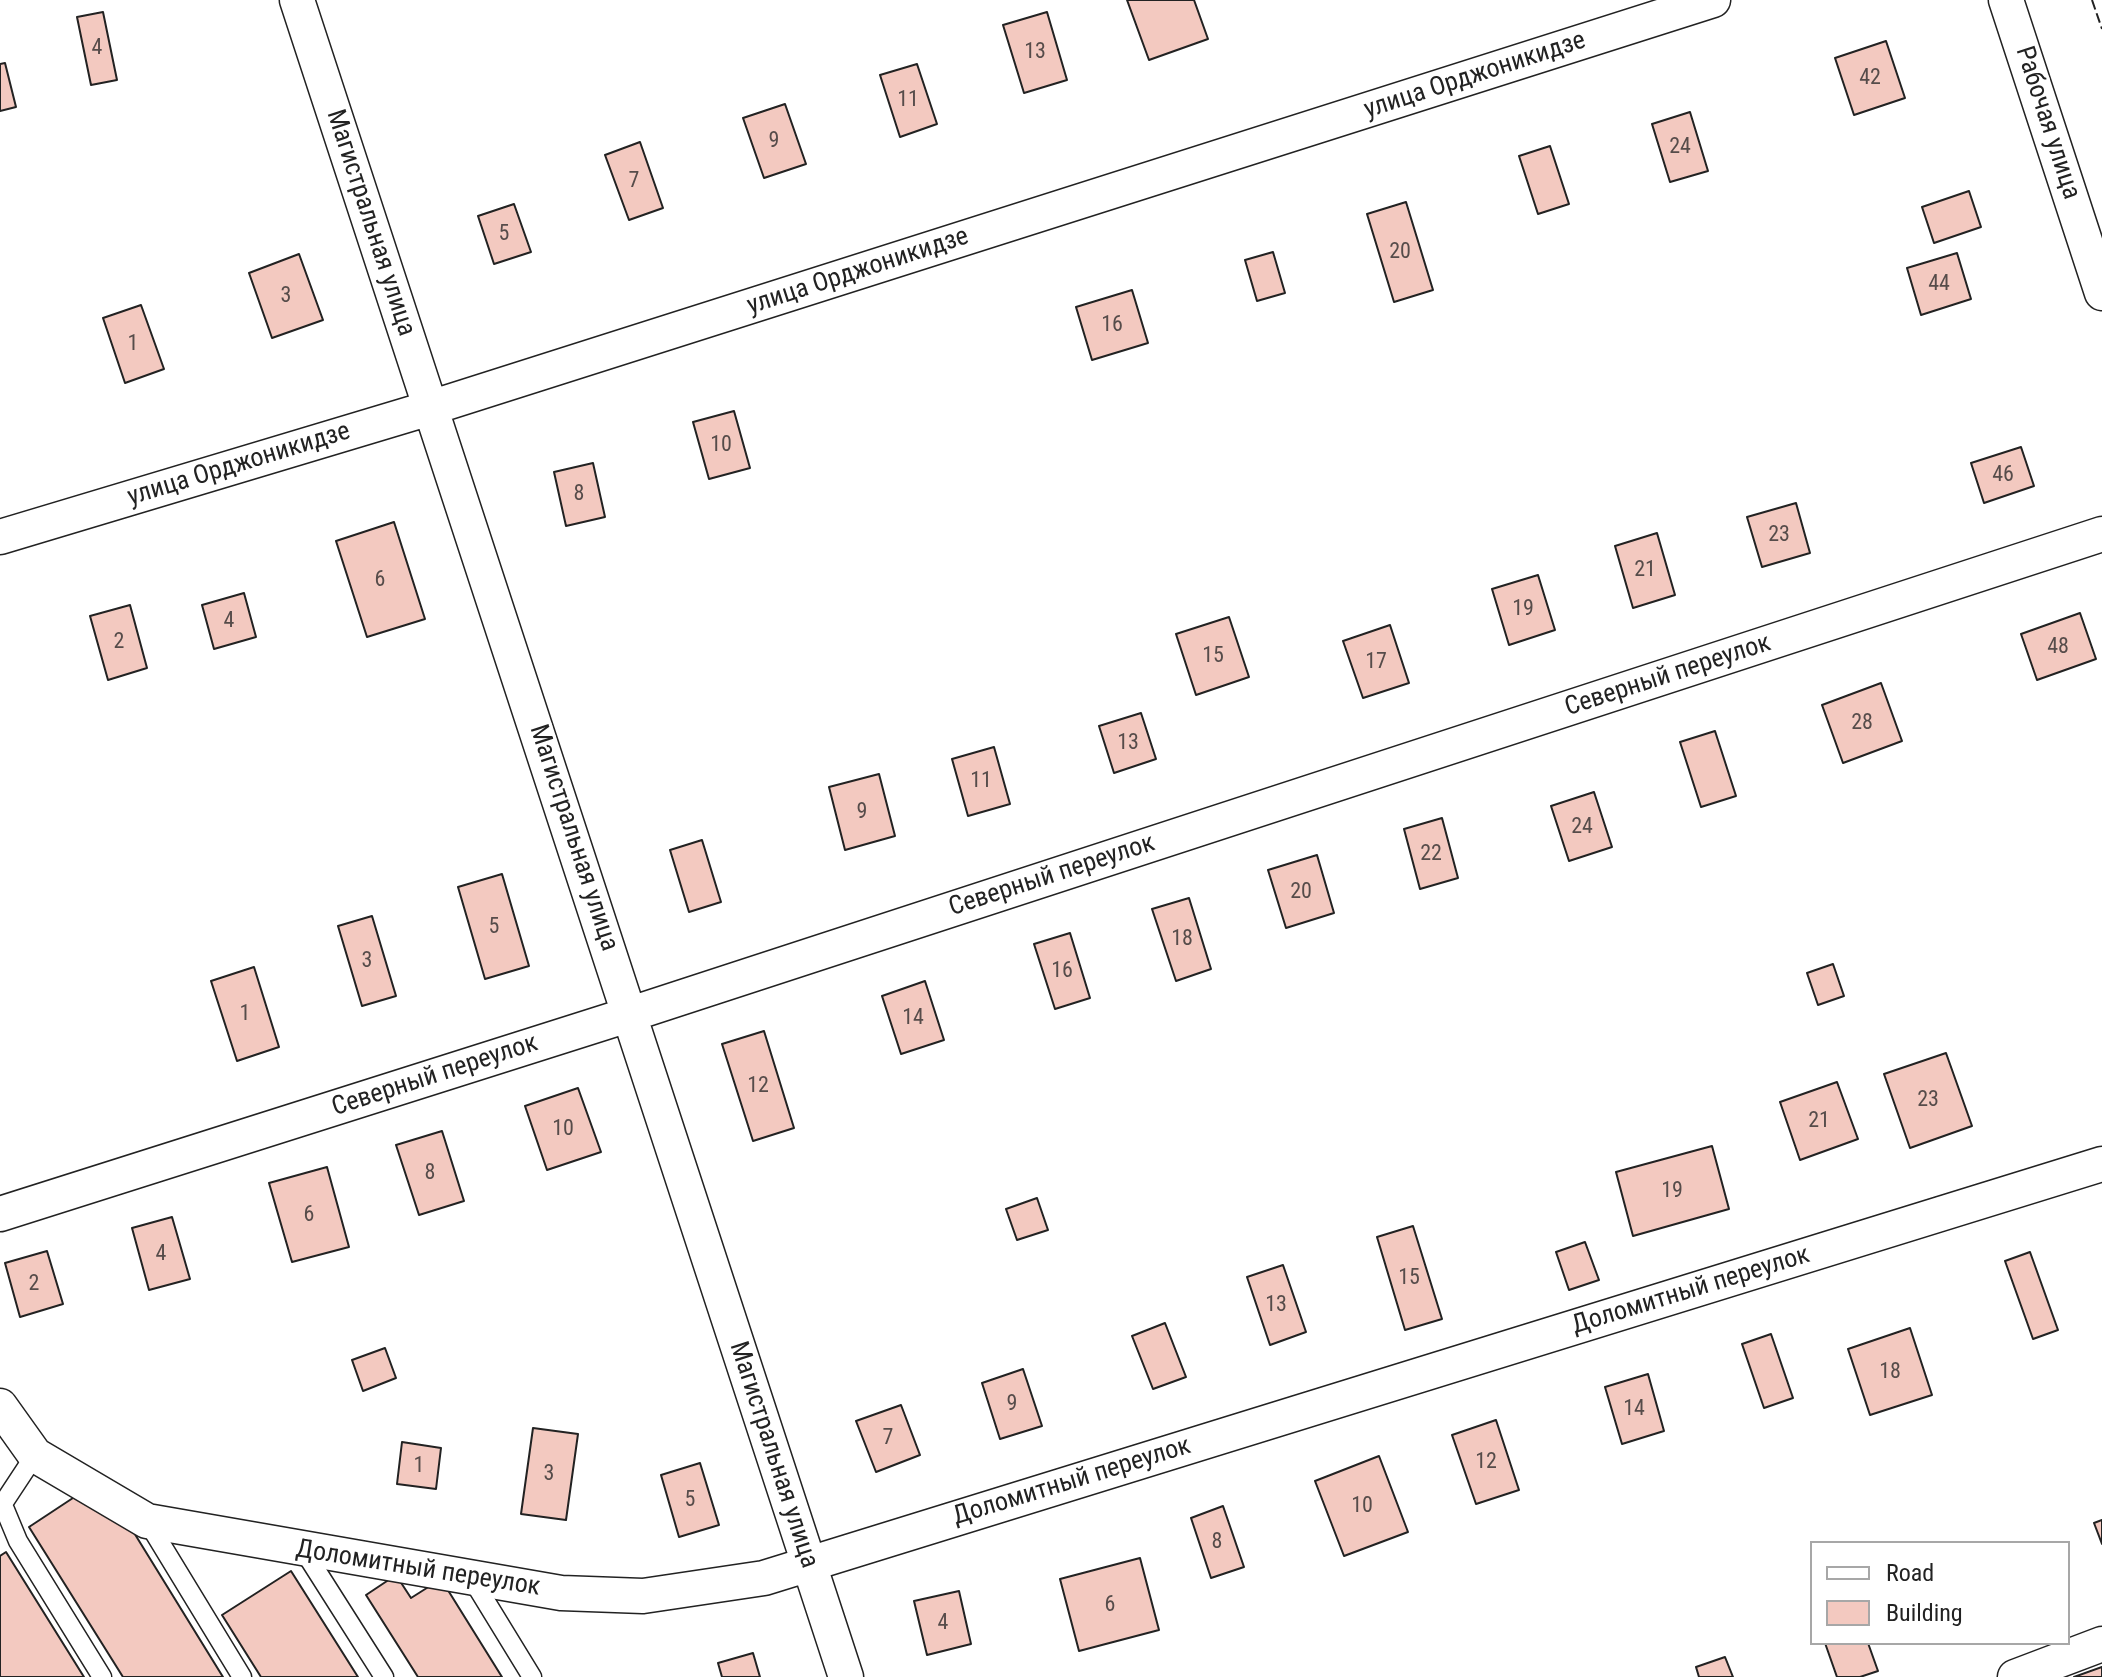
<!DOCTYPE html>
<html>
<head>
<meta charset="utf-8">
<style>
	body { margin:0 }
	#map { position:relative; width:2102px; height:1677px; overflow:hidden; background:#fff; font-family:"Roboto Condensed",sans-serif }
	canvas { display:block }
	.legend { position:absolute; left:1810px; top:1541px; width:260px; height:104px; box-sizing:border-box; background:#fff; border:2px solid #a7a7a7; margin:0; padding:10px 14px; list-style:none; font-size:24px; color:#222 }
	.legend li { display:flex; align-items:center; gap:16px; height:40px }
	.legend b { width:40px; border:2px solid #a7a7a7 }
</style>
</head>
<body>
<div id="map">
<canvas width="2102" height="1677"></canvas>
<ul class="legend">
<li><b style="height:10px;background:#fff"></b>Road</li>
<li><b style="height:22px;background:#f3c9c0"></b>Building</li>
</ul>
</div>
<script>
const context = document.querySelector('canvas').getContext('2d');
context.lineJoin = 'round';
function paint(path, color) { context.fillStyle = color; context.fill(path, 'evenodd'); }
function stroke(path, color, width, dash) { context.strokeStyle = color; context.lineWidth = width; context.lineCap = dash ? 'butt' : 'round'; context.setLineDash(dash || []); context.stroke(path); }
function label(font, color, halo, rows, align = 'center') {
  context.font = font + ' "Roboto Condensed",sans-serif'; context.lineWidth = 6; context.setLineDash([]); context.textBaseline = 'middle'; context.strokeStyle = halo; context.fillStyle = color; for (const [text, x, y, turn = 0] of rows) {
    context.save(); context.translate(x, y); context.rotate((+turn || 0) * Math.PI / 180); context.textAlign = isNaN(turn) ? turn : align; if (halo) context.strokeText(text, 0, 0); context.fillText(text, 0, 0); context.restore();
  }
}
const building = new Path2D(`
	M1127,0H1194L1208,39L1149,60Z
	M103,12L117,80L91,85L77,17Z
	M1047,12L1067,80L1024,93L1003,25Z
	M1886,41L1905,98L1854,115L1835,58Z
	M5,63L16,107L0,111V64Z
	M917,64L937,124L900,137L880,75Z
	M785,104L806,164L764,178L743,118Z
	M1690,112L1708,171L1670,182L1652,124Z
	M640,142L663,208L629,220L605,155Z
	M1550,146L1569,204L1538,214L1519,156Z
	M1969,191L1981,227L1934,243L1922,207Z
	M1406,202L1433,290L1394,302L1367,214Z
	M514,204L531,252L494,264L478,216Z
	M1273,252L1285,293L1257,301L1245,260Z
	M1957,253L1971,299L1921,315L1907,268Z
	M299,254L323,320L272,338L249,273Z
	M1132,290L1148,343L1092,360L1076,307Z
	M141,305L164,369L125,383L103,318Z
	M734,411L750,468L709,479L693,422Z
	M2021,447L2034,486L1984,503L1971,463Z
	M593,463L605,517L566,526L554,472Z
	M1796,503L1810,553L1762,567L1747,517Z
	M394,522L425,619L367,637L336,541Z
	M1657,533L1675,595L1633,608L1615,546Z
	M1538,575L1555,630L1509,645L1492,589Z
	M244,593L256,637L214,649L202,605Z
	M130,605L147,668L108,680L90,616Z
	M2080,613L2096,659L2037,680L2021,634Z
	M1229,617L1249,677L1196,695L1176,634Z
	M1390,625L1409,683L1363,698L1343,641Z
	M1881,683L1902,741L1843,763L1822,705Z
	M1141,713L1156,759L1114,773L1099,726Z
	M1715,731L1736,796L1701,807L1680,742Z
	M994,747L1010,804L968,816L952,759Z
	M879,774L895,836L845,850L829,787Z
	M1594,792L1612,847L1569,861L1551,806Z
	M1442,818L1458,878L1420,889L1404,829Z
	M702,840L721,902L689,912L670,850Z
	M1317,855L1334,913L1286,928L1268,870Z
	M502,874L529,966L485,979L458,887Z
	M1189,898L1211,969L1176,981L1152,909Z
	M372,916L396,996L362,1006L338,926Z
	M1070,933L1090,998L1055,1009L1034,944Z
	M1833,964L1844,996L1818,1005L1807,973Z
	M254,967L279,1047L237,1061L211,981Z
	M925,981L944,1040L901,1054L882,996Z
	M764,1031L794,1128L753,1141L722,1044Z
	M1946,1053L1972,1126L1910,1148L1884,1074Z
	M1837,1082L1858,1139L1800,1160L1780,1102Z
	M578,1088L601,1152L547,1170L525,1106Z
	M442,1131L464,1201L419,1215L396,1145Z
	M1712,1146L1729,1209L1633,1236L1616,1172Z
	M327,1167L349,1247L292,1262L269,1183Z
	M1037,1198L1048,1230L1017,1240L1006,1209Z
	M172,1217L190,1279L149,1290L132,1228Z
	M1413,1226L1442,1319L1405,1330L1377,1237Z
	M1585,1242L1599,1280L1569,1290L1556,1252Z
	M47,1251L63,1304L20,1317L5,1263Z
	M2030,1252L2058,1330L2033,1339L2005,1261Z
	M1283,1265L1306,1332L1270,1345L1247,1277Z
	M1165,1323L1186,1377L1153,1389L1132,1336Z
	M1910,1328L1932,1395L1870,1415L1848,1349Z
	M1771,1334L1793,1398L1764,1408L1742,1344Z
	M385,1348L396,1378L363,1391L352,1360Z
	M1023,1369L1042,1426L1000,1439L982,1383Z
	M1648,1374L1664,1431L1622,1444L1605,1387Z
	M901,1405L920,1455L876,1472L856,1421Z
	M1496,1420L1519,1490L1476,1504L1452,1435Z
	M533,1428L578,1434L566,1520L521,1514Z
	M402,1442L441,1448L436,1489L397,1484Z
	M1379,1456L1408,1532L1344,1556L1315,1481Z
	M700,1463L719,1525L679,1537L661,1475Z
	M79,1494L128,1523L223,1677H123L29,1527Z
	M1223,1506L1244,1567L1211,1578L1191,1518Z
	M2102,1520V1544L2094,1523Z
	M6,1552L84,1677H0V1556Z
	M1140,1558L1159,1630L1079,1651L1060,1579Z
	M291,1571L358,1677H261L222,1615Z
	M396,1575L411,1598L441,1579L502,1677H418L366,1595Z
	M959,1591L971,1644L927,1655L914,1601Z
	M1825,1643H1868L1878,1671L1860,1677H1837Z
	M753,1653L760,1677H722L718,1663Z
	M1725,1657L1733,1677H1699L1696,1667Z
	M2102,1667V1677H2074Z`);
const lane = new Path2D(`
	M3,1505L18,1541L102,1677
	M0,1508L35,1455
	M147,1521L242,1677
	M304,1551L384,1677
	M472,1579L532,1677`);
const street = new Path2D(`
	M297,0L846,1677
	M2006,0L2102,293
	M0,537L430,408L1713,0
	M0,1214L631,1014L2102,534
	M0,1406L35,1455L147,1521L561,1593L643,1596L764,1578L2102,1164
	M2015,1677L2102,1644`);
const fence = new Path2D(`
	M2092,0L2102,29`);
const numberNames = [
	["4",97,48],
	["13",1035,52],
	["42",1870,78],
	["11",908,100],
	["9",774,141],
	["24",1680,147],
	["7",634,181],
	["5",504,234],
	["20",1400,252],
	["44",1939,284],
	["3",286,296],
	["16",1112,325],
	["1",133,344],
	["10",721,445],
	["46",2003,475],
	["8",579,494],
	["23",1779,535],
	["21",1645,570],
	["6",380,580],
	["19",1523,609],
	["4",229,621],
	["2",119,642],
	["48",2058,647],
	["15",1213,656],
	["17",1376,662],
	["28",1862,723],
	["13",1128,743],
	["11",981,781],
	["9",862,812],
	["24",1582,827],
	["22",1431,854],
	["20",1301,892],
	["5",494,927],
	["18",1182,939],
	["3",367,961],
	["16",1062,971],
	["1",245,1014],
	["14",913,1018],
	["12",758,1086],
	["23",1928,1100],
	["21",1819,1121],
	["10",563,1129],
	["8",430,1173],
	["19",1672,1191],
	["6",309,1215],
	["4",161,1254],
	["15",1409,1278],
	["2",34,1284],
	["13",1276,1305],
	["18",1890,1372],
	["9",1012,1404],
	["14",1634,1409],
	["7",888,1438],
	["12",1486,1462],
	["1",419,1466],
	["3",549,1474],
	["5",690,1500],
	["10",1362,1506],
	["8",1217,1542],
	["6",1110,1605],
	["4",943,1623]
];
const streetNames = [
	["улица Орджоникидзе",1475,76,-18],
	["Рабочая улица",2047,123,72],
	["Магистральная улица",370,223,72],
	["улица Орджоникидзе",858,272,-18],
	["улица Орджоникидзе",239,465,-17],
	["Северный переулок",1668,676,-18],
	["Магистральная улица",573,838,72],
	["Северный переулок",1052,876,-18],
	["Северный переулок",435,1076,-18],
	["Доломитный переулок",1691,1291,-17],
	["Магистральная улица",773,1455,72],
	["Доломитный переулок",1072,1482,-17],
	["Доломитный переулок",418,1569,9]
];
paint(building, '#f3c9c0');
stroke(building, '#222', 2);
stroke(lane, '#222', 21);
stroke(street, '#222', 37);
stroke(lane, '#fff', 18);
stroke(street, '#fff', 34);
stroke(fence, '#222', 2, [10, 4]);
label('22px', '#564c4a', null, numberNames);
label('26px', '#222', '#fff', streetNames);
</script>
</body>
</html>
